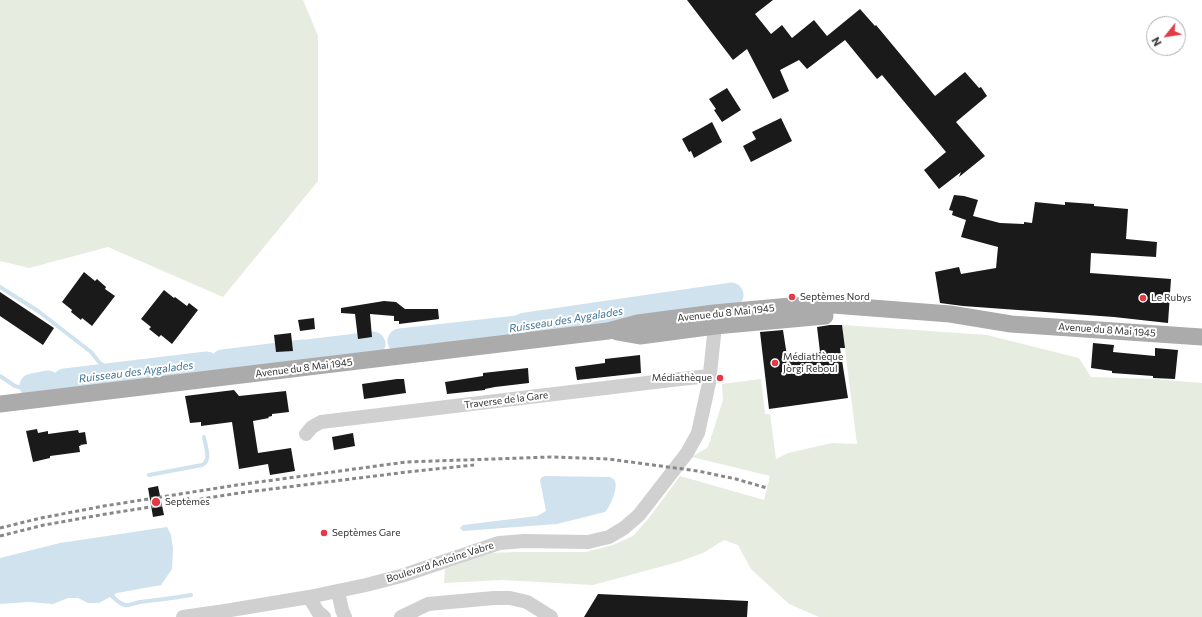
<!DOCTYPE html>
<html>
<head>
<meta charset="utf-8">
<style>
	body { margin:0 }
	#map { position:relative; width:1202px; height:617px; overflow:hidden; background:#fff; font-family:Commissioner,sans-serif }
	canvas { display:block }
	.north { position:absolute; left:1146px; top:16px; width:40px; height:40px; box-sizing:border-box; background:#fff; border:1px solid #adadad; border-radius:50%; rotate:240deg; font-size:11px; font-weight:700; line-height:16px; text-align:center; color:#333 }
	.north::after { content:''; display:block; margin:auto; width:14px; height:18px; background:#e63946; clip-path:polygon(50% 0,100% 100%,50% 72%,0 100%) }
</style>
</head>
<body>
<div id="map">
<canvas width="1202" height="617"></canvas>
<div class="north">N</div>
</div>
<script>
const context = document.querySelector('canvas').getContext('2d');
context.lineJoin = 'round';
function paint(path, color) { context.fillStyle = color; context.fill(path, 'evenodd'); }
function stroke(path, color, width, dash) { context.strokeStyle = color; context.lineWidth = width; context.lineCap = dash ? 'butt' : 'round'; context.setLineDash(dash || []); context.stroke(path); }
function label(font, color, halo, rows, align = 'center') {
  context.font = font + ' Commissioner,sans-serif'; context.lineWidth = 4; context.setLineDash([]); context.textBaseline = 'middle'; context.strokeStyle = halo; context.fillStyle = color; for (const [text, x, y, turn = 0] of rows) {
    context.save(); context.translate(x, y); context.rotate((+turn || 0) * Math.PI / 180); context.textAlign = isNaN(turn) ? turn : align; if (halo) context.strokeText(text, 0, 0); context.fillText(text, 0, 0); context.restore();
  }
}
const green = new Path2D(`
	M0,0H303L318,36V181L223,297L108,247L29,268L0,261Z
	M842,325L987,335L1079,358L1091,377L1153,379L1202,383V617H819L789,604L751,569L738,545L724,540L703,553L678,562L593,585L502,580L444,583L445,569L491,553L516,552H586L613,545L633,536L649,518L680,476L764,500L770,476L692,457L708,447L723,400L722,384L761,379L765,414H770L776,459L788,453L832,443L857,444Z`);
const water = new Path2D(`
	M545,476L610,477C612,478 614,479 615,481C618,489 610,507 605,512L557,524L463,531L460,528L463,525L537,516L546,511L540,480L542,477Z
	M167,527L171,535L173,549L172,569L161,585L117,593L99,603H88L78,598H68L53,604L29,602L0,604V558L60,543Z`);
const stream = new Path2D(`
	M0,287L38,311L91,352L99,362L116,375
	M0,376L15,386L22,388
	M149,475L202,465C212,460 205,446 204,437
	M112,596C116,600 120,604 125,605C130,606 135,603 140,602C157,600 174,598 191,595`);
const river = new Path2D(`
	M400,341L518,328L525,325L731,295
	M308,352L373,344
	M223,362L303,352
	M65,381L207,364
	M32,386L48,383`);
const building = new Path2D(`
	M687,0H773L755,14L771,34L782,25L792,38L814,20L827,36L860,9L875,26L876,25L935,96L965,72L979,88L981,87L987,96L956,122L985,156L959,177L961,172L939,189L924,170L946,152L882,75L877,79L845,40L807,69L799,60L780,70L789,91L773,99L747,49L733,60Z
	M727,88L741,110L722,122L714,110L716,109L709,99Z
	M781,118L792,141L751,162L743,146L756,139L752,132Z
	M712,122L722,142L694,158L691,151L689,152L682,139Z
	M954,195L964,196L978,200L973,216L1000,223L1024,224V222L1032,223L1035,202L1065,205V202L1094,204V206L1128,209L1126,239L1157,242L1156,257L1091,253L1090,273L1171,279L1168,323L1114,317L963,306L940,303L935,272L959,267L961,274L996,268L998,247L961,237L966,220L952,215L953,211L949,210Z
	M84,272L95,281L97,279L106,287L105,289L115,296L92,326L82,318L81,320L71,312L72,310L62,302Z
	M164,290L174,298L175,297L187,306L189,303L198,310L172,344L161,335L159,337L149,329L151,327L141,319Z
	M0,292L54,328L43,345L0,316Z
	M384,301L396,302L405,309H438L439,319L399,324V321H394V316L370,314L372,337L358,339L355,314L341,313V308Z
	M314,318L315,329L300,331L298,320Z
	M830,325H842L845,348H840L848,398L769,409L760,332L783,330L787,356L820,352L817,327Z
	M291,333L293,351L276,352L274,335Z
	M1093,343L1114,345L1113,352L1155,356V348L1178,350L1175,379L1153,378V376L1112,373V371L1091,368Z
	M640,355L641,373L577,380L575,367L605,363V359Z
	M528,368L529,383L495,387L485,389V390L447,394L445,382L483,376V373Z
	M397,379H404L406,393L364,399L362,384Z
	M234,390L239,396L286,391L289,412L272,414V416L268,417L269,418L253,421L258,453L291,448L295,471L270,475L268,464L239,469L232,422L201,426V422L190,423L185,396Z
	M37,429L38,433L48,431V434L78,430L79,433L85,432L87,444L80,445L81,446H79L80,452L50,456V458L33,462L26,431Z
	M353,433L355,446L334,450L332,437Z
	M158,486L164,515L153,517L148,488Z
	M598,594L748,601L747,617H584Z`);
const minor = new Path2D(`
	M306,434L312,427L321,422L680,379L710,376
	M338,591L342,610L345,617
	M309,597L318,612L324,617
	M183,617L225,611L309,597L366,585L401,576L499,543L524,541L588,542L609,537L624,528L639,515L687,453L698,433L709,383L715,326L714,316
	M401,617L428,604L494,598H510L527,602L551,617`);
const major = new Path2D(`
	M617,332L640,336L715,326L825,316
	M0,404L608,331L638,323L714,313L790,306L833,305L950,314L1011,324L1202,337`);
const rail = new Path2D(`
	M0,528L41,518L104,506L237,485L406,462L551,457L608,459L698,471L736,479L767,488
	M0,536L44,525L106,514L239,493L407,472L474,465`);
const markers = [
	[792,297,4,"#e63946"],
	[1143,298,4,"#e63946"],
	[775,363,4,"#e63946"],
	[720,378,4,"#e63946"],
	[156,502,5,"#e63946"],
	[324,533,4,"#e63946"]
];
const poiNames = [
	["Septèmes Nord",800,297],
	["Le Rubys",1151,298],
	["Médiathèque",783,357],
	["Jòrgi Reboul",783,369],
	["Médiathèque",712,378,"right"],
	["Septèmes",165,502],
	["Septèmes Gare",332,533]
];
const streetNames = [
	["Avenue du 8 Mai 1945",726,313,-6],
	["Avenue du 8 Mai 1945",1107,330,4],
	["Avenue du 8 Mai 1945",304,368,-7],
	["Traverse de la Gare",506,400,-7],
	["Boulevard Antoine Vabre",440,562,-18]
];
const waterNames = [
	["Ruisseau des Aygalades",566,320,-9],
	["Ruisseau des Aygalades",136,372,-7]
];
paint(green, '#e6ecdf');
paint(water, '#cfe2ee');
stroke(stream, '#cfe2ee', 4);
stroke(river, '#cfe2ee', 25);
paint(building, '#1a1a1a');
stroke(minor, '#d0d0d0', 14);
stroke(major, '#ababab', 17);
stroke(rail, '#888', 3, [4, 3]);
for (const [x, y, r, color] of markers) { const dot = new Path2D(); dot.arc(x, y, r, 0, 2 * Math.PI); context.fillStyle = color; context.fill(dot); stroke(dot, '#fff', 1.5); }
label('10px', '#333', '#fff', poiNames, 'left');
label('10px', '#333', '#fff', streetNames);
label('italic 11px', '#3f7597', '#fff', waterNames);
</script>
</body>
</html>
